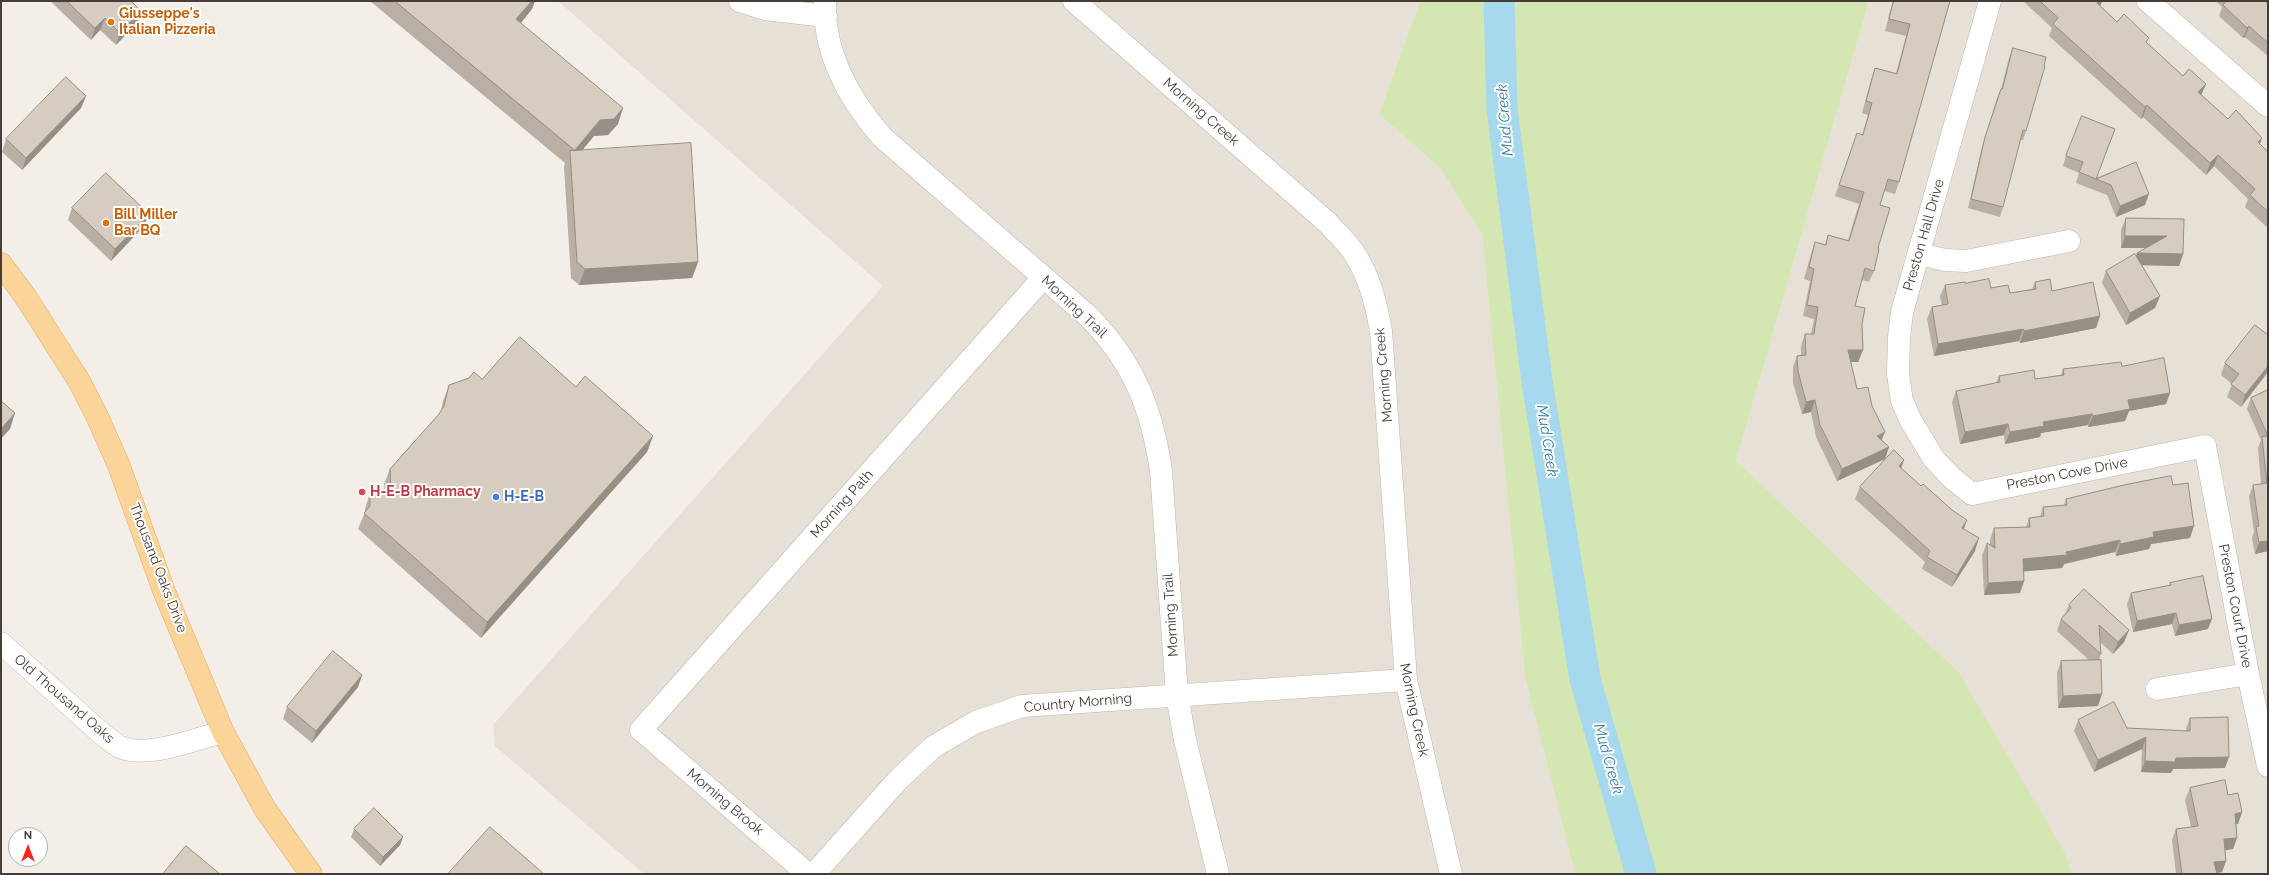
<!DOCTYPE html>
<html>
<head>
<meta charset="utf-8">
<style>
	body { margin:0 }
	#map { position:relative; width:2269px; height:875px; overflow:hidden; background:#f3eee7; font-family:Raleway,sans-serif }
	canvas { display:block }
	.frame { position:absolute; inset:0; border:2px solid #463e36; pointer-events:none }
	.north { position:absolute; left:8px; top:827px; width:40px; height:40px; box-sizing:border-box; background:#fff; border:1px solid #b5b2af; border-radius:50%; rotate:0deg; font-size:11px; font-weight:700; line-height:16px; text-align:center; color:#463e36 }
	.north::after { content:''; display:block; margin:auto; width:14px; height:18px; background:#f3271f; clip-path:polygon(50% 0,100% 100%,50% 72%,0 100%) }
</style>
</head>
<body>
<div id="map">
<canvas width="2269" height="875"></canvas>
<div class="frame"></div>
<div class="north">N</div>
</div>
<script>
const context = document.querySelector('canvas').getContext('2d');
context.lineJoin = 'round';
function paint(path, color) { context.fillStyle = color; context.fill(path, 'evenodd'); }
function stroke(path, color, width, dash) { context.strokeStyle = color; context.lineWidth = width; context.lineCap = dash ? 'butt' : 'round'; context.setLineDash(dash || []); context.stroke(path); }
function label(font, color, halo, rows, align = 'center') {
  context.font = font + ' Raleway,sans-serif'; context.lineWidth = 4; context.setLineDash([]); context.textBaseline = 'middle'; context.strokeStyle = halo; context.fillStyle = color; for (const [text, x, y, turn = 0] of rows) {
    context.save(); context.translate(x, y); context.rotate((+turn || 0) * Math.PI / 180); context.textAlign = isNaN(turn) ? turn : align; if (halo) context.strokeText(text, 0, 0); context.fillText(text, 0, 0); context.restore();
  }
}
const residential = new Path2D(`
	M558,1H1420L1379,114L1440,168L1482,234L1525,677L1575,874H644L495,746L493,725L883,286Z
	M1869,1H2268V874H2072L2065,853L1736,461Z`);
const green = new Path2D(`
	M1420,1H1869L1736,461L1959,673L2065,853L2072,874H1575L1525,677L1482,234L1440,168L1379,114Z`);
const river = new Path2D(`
	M1499,1L1502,109L1537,381L1585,679L1641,874`);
const minor = new Path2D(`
	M740,1L765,9L826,16
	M825,1C823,53 849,99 882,137L1087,315C1133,361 1152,408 1161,471L1177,695L1185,740L1218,874
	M1074,1L1328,223C1336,233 1347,242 1354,253C1370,277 1376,304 1381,331L1406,680L1451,874
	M1990,1L1902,312L1899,337L1898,374L1902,401L1911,421L1934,459L1952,478L1972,494L2205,446L2248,674L2268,766
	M2148,1L2268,106
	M1919,254L1945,260L1966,261L2069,241
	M1,643L102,734C108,738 114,744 120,747C149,759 194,739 223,732
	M2157,689L2248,674
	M808,874L641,730L1043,278
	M814,874L897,781L933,747L976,722L1022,706L1406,680`);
const major = new Path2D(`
	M1,264L25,296L79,381L97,416L119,466L164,591L223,732L265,809L311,874`);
const wall = new Path2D(`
	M50,1H131L137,23L116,45L100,30L91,40Z
	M370,1H535L532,9L521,23L618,124L608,135L594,136L582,150L698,262L692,278L579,285L571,278L564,167L565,163Z
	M1893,1H1950L1899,182L1895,194L1884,191L1880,205L1878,248L1874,271L1869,282L1862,280L1855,306L1862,324L1863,350L1858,362H1851L1857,389L1872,406L1882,440L1889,447L1885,459L1837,481L1816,437L1811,412L1802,414L1793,383V367L1797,356L1801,355V346L1805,334H1811L1814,319L1803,316L1810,281L1804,279L1811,254L1815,242L1825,244L1828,235L1848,240L1859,204L1835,196L1857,133L1862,135L1868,115L1862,113L1871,80L1875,68L1896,73L1906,36L1885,31Z
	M2023,1H2102L2100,6L2117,22L2147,44L2183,76L2206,84L2201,95L2228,119L2260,144L2268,152V228L2245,207L2248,199L2214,166L2206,175L2143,117L2141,119L2049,36L2052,28Z
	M2216,1H2265L2268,4V56L2245,37L2243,38L2219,16L2222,7Z
	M2013,48L2026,131L2023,140H2020L2003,207L2000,217L1968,208L1982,147L1997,98L2001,89L2009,58Z
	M86,96L81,108L22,170L2,152L6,139Z
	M2111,139L2096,178L2136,162L2145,205L2116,217L2107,195L2076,183L2079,173L2063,166L2066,156Z
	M72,208L144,226L111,261L68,220Z
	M2126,218L2183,254L2179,266L2142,265L2160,296L2155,308L2126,325L2102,283L2106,271L2136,256L2146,248H2121V230Z
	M2035,282L2100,316L2096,328L2020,343L2019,341L1934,356L1927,319L1932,307L1942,306L1940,296L1945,285L1965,283L1991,288L2010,293L2032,289Z
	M2268,335L2241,407L2227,397L2232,384L2221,375L2225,363Z
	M2122,366L2166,404L2129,411L2125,421L2088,427V425L2041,433L2040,437L2005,444L2004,435L1960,444L1952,402L1956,391L1996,383L1999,376L2035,379L2061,375L2063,369Z
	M482,379L576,387L653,436L647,452L481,638L358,529L365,512V509L370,493H385L384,484L390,469L439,414L441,411L443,401L449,385Z
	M2268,390V551L2255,554L2252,538L2254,532L2249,496L2253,485L2261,484L2258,448L2261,440L2247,409L2251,398Z
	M1901,469L1964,530L1975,551L1952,587L1922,569L1925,562L1855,499L1860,487Z
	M2173,485L2190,538L2151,544L2149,549L2116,556L2115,552L2064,564L2062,568L2024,571V581L2020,593L1984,595L1982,555L1987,543L1990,545V540L1994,528L2026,527L2029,518L2040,517L2043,507L2064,505L2066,499Z
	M2170,583L2208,629L2175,636L2172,624L2133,632L2127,604L2131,593L2169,586Z
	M2069,605L2129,630L2124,642L2113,654L2100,642L2101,654L2099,660L2098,706L2058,708L2057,673L2061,661L2089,660L2057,631L2061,619L2065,614Z
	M362,675L358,687L312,743L283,719L287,707Z
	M2190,718L2225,768L2173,769L2171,773L2141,772L2142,749L2094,772L2074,731L2078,720L2127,728L2186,731V729Z
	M2190,788L2228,795L2242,812L2238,824H2236L2237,838L2233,849L2225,850L2226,861L2222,872L2217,873V874H2176L2172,840L2176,829L2191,827L2185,800Z
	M354,829L403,837L400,845L380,866L351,837Z`);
const shadedWall = new Path2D(`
	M532,1H535L532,9L511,35L516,19Z
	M2098,1H2102L2100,7L2097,3Z
	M141,11L137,23L116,45L120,33Z
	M105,18L100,30L91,40L95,28Z
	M2249,26L2245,37L2243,38L2247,28Z
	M2206,84L2201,95L2198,92Z
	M86,96L81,108L22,170L26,158Z
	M2147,105L2143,117L2141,119L2145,107Z
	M623,108L618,124L608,135L594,136L571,164L570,161L575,150L600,120Z
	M2262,138L2258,150V142Z
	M2218,155L2214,166L2206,175L2210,163Z
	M2149,194L2145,205L2116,217L2120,206Z
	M149,214L144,226L111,261L115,249Z
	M2125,236H2167L2162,248H2121Z
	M2137,253L2183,254L2179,266L2133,265Z
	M698,262L692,278L579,285L585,269Z
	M2160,296L2155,308L2126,325L2130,313Z
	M2100,316L2096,328L2020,343L2024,331Z
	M2023,329L2019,341L1934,356L1938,344Z
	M1848,350H1863L1858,362H1844Z
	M2268,366V372L2241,407L2245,395Z
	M2170,393L2166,404L2129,411L2125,421L2088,427L2093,416L2128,400Z
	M1815,400L1811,412L1802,414L1806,402Z
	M15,413L10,429L1,439V429Z
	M2092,414L2088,425L2041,433L2040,437L2005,444L2010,432L2043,422Z
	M2008,424L2004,435L1960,444L1965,432Z
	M1885,432L1880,444L1877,436Z
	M653,436L647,452L481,638L487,622Z
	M1889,447L1885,459L1837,481L1842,469Z
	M1904,460L1900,472L1899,466Z
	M1967,520L1963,532L1962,528Z
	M2194,526L2190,538L2151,544L2149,549L2116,556L2120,544L2153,532Z
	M1979,538L1975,551L1952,587L1957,575Z
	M2120,540L2115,552L2064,564L2062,568L2019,572L2023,559L2066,552Z
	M2268,541V551L2255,554L2259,542Z
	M2024,581L2020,593L1984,595L1988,583Z
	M2176,613L2172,624L2133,632L2137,621Z
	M2212,619L2208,629L2175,636L2179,625Z
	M2129,630L2124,642L2113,654L2118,642Z
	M362,675L358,687L312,743L316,731Z
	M2102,694L2098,706L2058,708L2063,696Z
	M2146,737L2142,749L2094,772L2098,760Z
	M2229,757L2225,768L2173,769L2171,773L2141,772L2145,761L2176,758Z
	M2242,812L2238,824L2230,825L2235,814Z
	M403,837L400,845L380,866L383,857Z
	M2237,838L2233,849L2220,851L2224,839Z
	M2226,861L2222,872L2210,874L2214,862Z`);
const building = new Path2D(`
	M67,1H131L141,11L120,33L105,18L95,28Z
	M395,1H532L516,19L623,108L614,119L600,120L575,150Z
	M1894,1H1950L1899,182L1888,179L1880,205L1890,208L1878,248L1879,249L1874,271L1865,268L1855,306L1865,308L1862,324L1863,350H1848L1857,389L1868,387L1872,406L1885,432L1877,436L1889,447L1842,469L1820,425L1815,400L1806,402L1798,371L1797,356L1806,355L1805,334H1814L1818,307L1807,305L1814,269L1809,267L1815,242L1826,245L1828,235L1849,241L1864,192L1839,185L1857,133L1863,135L1872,103L1866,101L1875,68L1897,74L1910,24L1889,19Z
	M2040,1H2098L2097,3L2117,22L2124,14L2149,38L2146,42L2183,76L2189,69L2206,84L2198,92L2228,119L2236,110L2262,138L2258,142L2268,152V212L2250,195L2255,189L2218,155L2210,163L2147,105L2145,107L2053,24L2058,18Z
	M2227,1H2265L2268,4V43L2249,26L2247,28L2223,5Z
	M2013,48L2046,57L2044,66H2045L2026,131L2023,130L2003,207L1971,199L1985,137L2001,89H2002Z
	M66,77L86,96L26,158L6,139Z
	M2082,116L2115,129L2096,179L2136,162L2149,194L2120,206L2111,185L2079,172L2083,162L2066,156Z
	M691,143L698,262L585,269L577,262L570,151Z
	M106,173L149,214L115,249L72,208Z
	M2126,218L2184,219L2183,254L2137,253L2167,236H2125Z
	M2135,254L2160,296L2130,313L2106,271Z
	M1989,279L1991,288L2008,285L2010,293L2036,289L2035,282L2050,279L2052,291L2093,282L2100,316L2024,331L2023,329L1938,344L1932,307L1948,304L1945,285L1965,282V283Z
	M2255,325L2268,335V366L2245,395L2231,384L2239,374L2225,363Z
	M520,337L576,387L585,376L653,436L487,622L364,513L370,506V493H391L390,469L439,414L444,406L449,385L469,378L474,372L482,379Z
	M2164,358L2170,393L2128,400L2130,409L2093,416L2092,414L2043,422L2044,426L2010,432L2008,424L1965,432L1956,391L2000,382L1999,376L2034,370L2035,379L2064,375L2063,369L2121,362L2122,366Z
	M2268,390V436L2251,398Z
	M1,401L15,413L1,429Z
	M2268,436V541L2259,542L2256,527L2259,526L2253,485L2267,483L2262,437Z
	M1894,450L1904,460L1899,466L1921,486L1923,484L1952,510L1967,520L1962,528L1979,538L1957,575L1927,557L1930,551L1860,487Z
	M2171,476L2173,485L2188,483L2194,526L2153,532L2154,537L2120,544V540L2066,552L2067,555L2023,559L2024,581L1988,583L1987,543L1995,548L1994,528L2030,527L2029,518L2044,516L2043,507L2067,505L2066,499L2124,485Z
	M2203,576L2212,619L2179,625L2176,613L2137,621L2131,593L2171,585L2170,583Z
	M2084,589L2129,630L2118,642L2099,625L2101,654L2061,619L2071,608L2069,605Z
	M333,651L362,675L316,731L287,707Z
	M2101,660L2102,694L2063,696L2061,661Z
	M2114,702L2127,728L2190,731V718L2228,717L2229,757L2176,758L2175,762L2145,761L2146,737L2098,760L2078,720Z
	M2225,780L2228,795L2238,793L2242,812L2235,814L2237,838L2224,839L2226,861L2214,862L2217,874H2182L2176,829L2198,826L2190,788Z
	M374,808L403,837L383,857L354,829Z
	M490,827L544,874H450L449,873Z
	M186,846L220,874H163Z`);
const markers = [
	[111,22,4,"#e8710a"],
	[106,223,4,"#e8710a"],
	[362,492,4,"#e0444e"],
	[496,497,4,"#3f7fe0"]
];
const foodNames = [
	["Giusseppe's",119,14],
	["Italian Pizzeria",119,30],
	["Bill Miller",114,215],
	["Bar BQ",114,231]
];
const streetNames = [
	["Morning Creek",1201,112,41],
	["Preston Hall Drive",1924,235,-74],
	["Morning Trail",1074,307,43],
	["Morning Creek",1384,375,-95],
	["Preston Cove Drive",2067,474,-11],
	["Morning Path",842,504,-48],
	["Thousand Oaks Drive",158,568,69],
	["Preston Court Drive",2235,606,79],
	["Morning Trail",1171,615,-94],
	["Old Thousand Oaks",64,699,41],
	["Country Morning",1078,703,-5],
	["Morning Creek",1414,710,78],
	["Morning Brook",725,802,40]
];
const healthNames = [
	["H-E-B Pharmacy",370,492]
];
const shopNames = [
	["H-E-B",504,497]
];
const waterNames = [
	["Mud Creek",1505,120,-95],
	["Mud Creek",1547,441,81],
	["Mud Creek",1608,759,74]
];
paint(residential, '#e7e0d6');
paint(green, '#d4e6b1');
stroke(river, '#a6d8ee', 31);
stroke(minor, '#c1b8ad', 23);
stroke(major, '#e0af69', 23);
stroke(minor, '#fff', 22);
stroke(major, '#fbd499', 22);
paint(wall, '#b9afa5');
paint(shadedWall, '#968f86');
paint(building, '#d7ccc0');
stroke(building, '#968f86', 1);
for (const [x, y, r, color] of markers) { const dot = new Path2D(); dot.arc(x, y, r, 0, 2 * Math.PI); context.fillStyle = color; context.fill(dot); stroke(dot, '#fff', 1.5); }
label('bold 14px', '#c56008', '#fff', foodNames, 'left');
label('14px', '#463e36', '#fff', streetNames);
label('bold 14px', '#be3a42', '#fff', healthNames, 'left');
label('bold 14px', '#366cbe', '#fff', shopNames, 'left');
label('italic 15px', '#307c9f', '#fff', waterNames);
</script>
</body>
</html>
